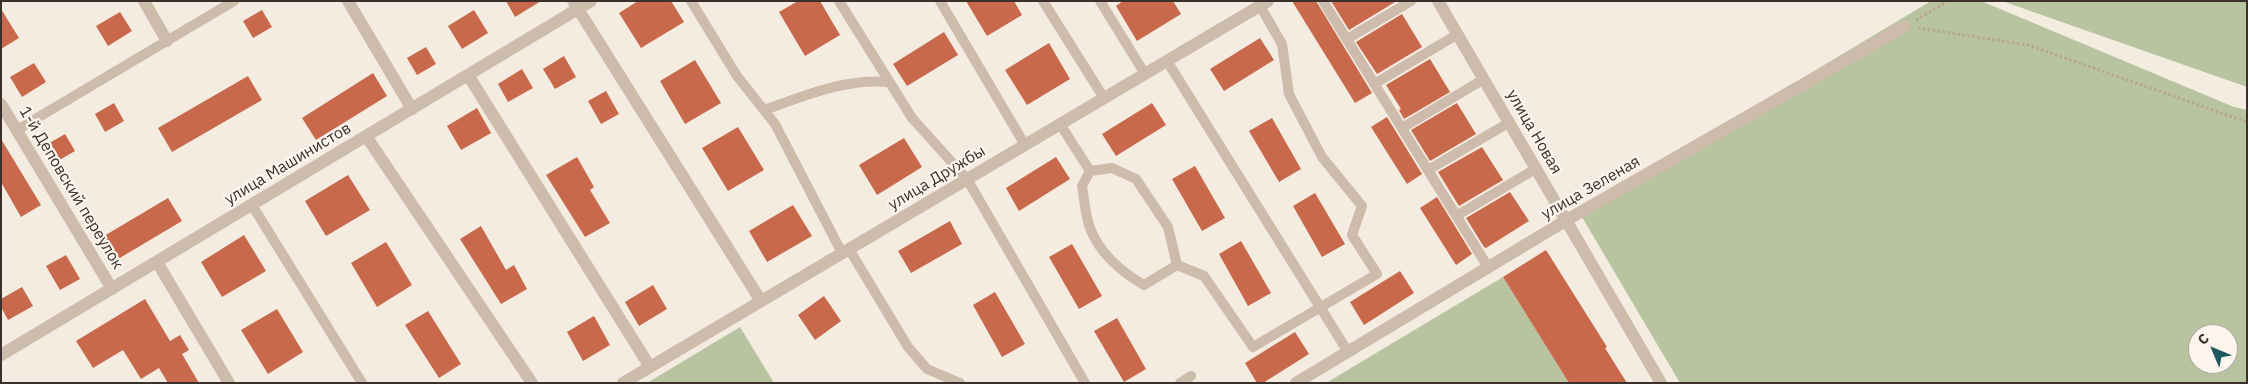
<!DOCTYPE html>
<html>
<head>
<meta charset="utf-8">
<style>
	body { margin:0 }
	#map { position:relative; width:2248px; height:384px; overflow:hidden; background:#f4ebe1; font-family:"IBM Plex Sans",sans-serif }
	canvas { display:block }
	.frame { position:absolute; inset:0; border:2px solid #3b302b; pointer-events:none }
	.north { position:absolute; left:2188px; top:324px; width:50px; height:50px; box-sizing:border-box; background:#fbf5ee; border:1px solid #aea6a0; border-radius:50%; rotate:315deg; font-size:14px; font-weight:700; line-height:20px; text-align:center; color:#3b302b }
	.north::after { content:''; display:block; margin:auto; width:18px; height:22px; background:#1f5a5e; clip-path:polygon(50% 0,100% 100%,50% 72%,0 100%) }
</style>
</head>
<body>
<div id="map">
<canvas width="2248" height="384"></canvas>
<div class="frame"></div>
<div class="north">С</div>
</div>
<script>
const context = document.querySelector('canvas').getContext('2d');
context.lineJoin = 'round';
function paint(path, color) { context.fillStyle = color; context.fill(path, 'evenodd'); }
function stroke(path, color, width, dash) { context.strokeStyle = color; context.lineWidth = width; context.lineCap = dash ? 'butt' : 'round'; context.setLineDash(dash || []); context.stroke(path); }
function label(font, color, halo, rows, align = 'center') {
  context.font = font + ' "IBM Plex Sans",sans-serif'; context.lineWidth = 4.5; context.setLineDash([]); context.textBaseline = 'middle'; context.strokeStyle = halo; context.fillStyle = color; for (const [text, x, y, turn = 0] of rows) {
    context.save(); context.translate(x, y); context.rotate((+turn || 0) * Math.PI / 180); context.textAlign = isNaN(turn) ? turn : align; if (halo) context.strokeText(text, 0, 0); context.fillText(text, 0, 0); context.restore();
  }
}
const green = new Path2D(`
	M1931,1H1981L2234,107L2247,110V383H1680L1579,212ZM2198,334H2228V364H2198Z
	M2002,1H2247V87Z
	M1503,277L1569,383H1326Z
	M740,327L774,383H647Z`);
const building = new Path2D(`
	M506,1H541L515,17Z
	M638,1H671L684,22L641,48L619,13Z
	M798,1H820L840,35L805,56L779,12Z
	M966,1H1014L1022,15L987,36Z
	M1123,1H1173L1181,14L1137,41L1116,6Z
	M1292,1H1316L1372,93L1355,103Z
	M1331,1H1394L1395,2L1349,30Z
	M1,9L19,38L1,49Z
	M262,10L272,27L253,38L243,21Z
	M474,10L488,33L462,49L448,26Z
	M120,12L132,31L108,46L96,26Z
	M1402,14L1422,47L1377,74L1356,42Z
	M944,32L958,55L907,86L893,64Z
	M1260,38L1274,60L1224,91L1210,69Z
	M1049,43L1070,79L1027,105L1005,70Z
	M426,47L436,64L417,75L407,58Z
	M564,56L576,77L555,89L543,69Z
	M1430,59L1450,92L1404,119L1399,110L1401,109L1386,85Z
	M695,60L721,103L685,124L660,81Z
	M34,63L46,82L22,97L10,77Z
	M522,69L533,88L508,102L498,84Z
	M373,73L387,96L316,140L302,118Z
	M248,76L262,100L172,152L158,128Z
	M606,91L619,114L601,124L588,101Z
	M114,103L124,121L105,132L95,114Z
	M1152,103L1166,125L1116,156L1102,134Z
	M1457,103L1476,134L1430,161L1411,130Z
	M477,108L491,133L461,150L447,126Z
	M1387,117L1422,174L1407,184L1371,127Z
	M1272,118L1301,169L1279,182L1249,131Z
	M738,127L764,170L728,191L702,148Z
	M65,134L75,151L56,162L46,145Z
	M904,138L922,167L877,195L859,165Z
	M1,139L41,205L21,217L1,182Z
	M1482,147L1503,180L1459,206L1438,172Z
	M577,157L594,187L590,190L610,223L585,237L546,175Z
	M1056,157L1070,179L1019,211L1006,188Z
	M1195,166L1225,218L1202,231L1172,179Z
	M348,175L370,210L326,236L305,201Z
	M1510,192L1529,221L1486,248L1484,247L1466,218Z
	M1315,193L1345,244L1322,257L1293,206Z
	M1437,197L1472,254L1456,265L1420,208Z
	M168,198L182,221L113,262L99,239Z
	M793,205L812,236L767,262L749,231Z
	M950,221L962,244L911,273L898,251Z
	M481,226L506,270L514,265L527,289L501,304L460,239Z
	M244,235L266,271L222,297L201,262Z
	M1241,241L1271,293L1248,306L1219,254Z
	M386,242L412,285L377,307L351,263Z
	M1072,244L1102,296L1079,309L1049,257Z
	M1546,250L1607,347L1605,348L1627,383H1569L1503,277Z
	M66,255L80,279L60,290L46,266Z
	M1400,271L1414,293L1364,325L1350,302Z
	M653,285L667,309L639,326L625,302Z
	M22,287L33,306L8,320L1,307V299Z
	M995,292L1025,344L1002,357L973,305Z
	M824,296L841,321L815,340L798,315Z
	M145,299L170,341L180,335L189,350L182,354L199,383H168L159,368L141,379L123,350L93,368L76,341Z
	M277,309L303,352L268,374L241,330Z
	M428,311L461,364L439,378L405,325Z
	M594,316L610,345L583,361L567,332Z
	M1117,318L1146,369L1124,382L1094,331Z
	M1295,332L1309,354L1263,383H1257L1245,363Z`);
const path = new Path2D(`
	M1916,20L1948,1
	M1918,28L2028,45L2247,122`);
const service = new Path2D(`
	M691,1L737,76L775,124L842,253
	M839,1L912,118L967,179L1085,383
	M940,1L1025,145
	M1043,1L1104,98
	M1100,1L1145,74
	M1323,1L1488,267
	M1347,39L1411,1
	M1167,61L1348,352
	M1374,84L1458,34
	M764,110C805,96 845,78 889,82
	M1060,124L1090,171
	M1402,128L1484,79
	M17,130L234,1
	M1112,168L1136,179L1168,227L1177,265L1144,285C1121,272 1097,251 1089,225C1085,212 1084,198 1082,186L1090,171Z
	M1428,170L1510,122
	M252,205L362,383
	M1456,216L1537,168
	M849,249L908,347L927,369L960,383
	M1177,265L1204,276L1253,347L1377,274L1352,235L1362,206L1322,157L1289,94L1282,44L1260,6
	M1180,383L1191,376`);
const minor = new Path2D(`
	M144,1L167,41
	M348,1L412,109
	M573,1L761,301
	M1438,1C1513,128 1586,256 1661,383
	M468,75L650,367
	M1,104L112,289
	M366,136L532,383
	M157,262L229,383
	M1,355L591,1
	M623,383L1268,1
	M1296,383L1565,221L1905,26`);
const streetNames = [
	["улица Новая",1534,132,60],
	["улица Машинистов",288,164,-31],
	["улица Дружбы",937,178,-31],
	["1-й Деповский переулок",71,188,59],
	["улица Зеленая",1591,188,-30]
];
paint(green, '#b8c4a0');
paint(building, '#c8694b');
stroke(path, '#b9a596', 3, [2.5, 2.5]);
stroke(service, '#cdbbac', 10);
stroke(minor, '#cdbbac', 12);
label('16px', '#3b302b', '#fbf5ee', streetNames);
</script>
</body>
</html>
